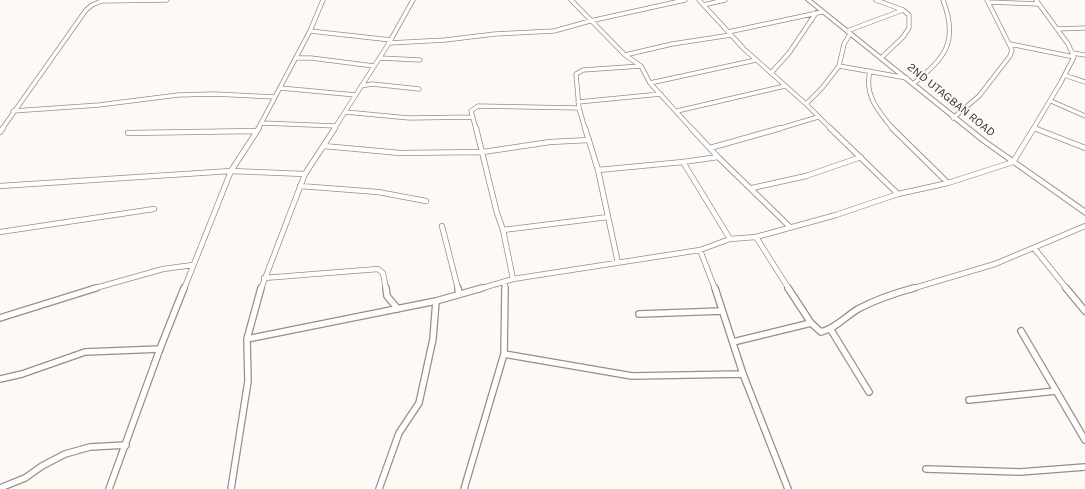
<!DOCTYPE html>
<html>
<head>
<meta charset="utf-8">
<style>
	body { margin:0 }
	canvas { display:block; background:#fff9f5 }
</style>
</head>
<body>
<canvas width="1085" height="489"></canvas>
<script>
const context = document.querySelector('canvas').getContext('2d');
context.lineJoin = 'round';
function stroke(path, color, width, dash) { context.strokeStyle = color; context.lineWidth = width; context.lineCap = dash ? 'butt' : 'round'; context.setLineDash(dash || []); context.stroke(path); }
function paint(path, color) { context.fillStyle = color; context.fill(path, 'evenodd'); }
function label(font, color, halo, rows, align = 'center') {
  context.font = font + ' Karla,sans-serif'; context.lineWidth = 3; context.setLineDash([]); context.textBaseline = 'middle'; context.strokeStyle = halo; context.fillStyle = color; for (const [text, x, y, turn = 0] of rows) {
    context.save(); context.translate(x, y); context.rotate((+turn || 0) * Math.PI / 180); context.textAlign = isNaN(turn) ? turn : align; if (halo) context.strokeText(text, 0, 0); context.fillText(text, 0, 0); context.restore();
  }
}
const streetFar2 = new Path2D(`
	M571,0L625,55L641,66L650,83L692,129
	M699,0L744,49L806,104L831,129
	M101,1L167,0
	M988,2L1039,4
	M703,5L725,0
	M1057,29L1085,28
	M310,31L391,40
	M847,31L903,10L876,0
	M728,32L822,12
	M850,34L844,44L839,66L907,78
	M389,43L445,40L495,34L554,31L590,21L685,0
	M1010,44L1074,57
	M1073,53L1085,55
	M625,55L672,44L731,35
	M296,58H311L374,66
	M380,58L420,60
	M881,58L903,37L909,28V15L903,10
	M870,71C864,95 878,111 893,129
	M771,73L789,53L816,13
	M1067,76L1085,82
	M650,83L756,60
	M913,84C945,58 959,42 943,0
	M361,86L372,84L419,89
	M280,88L356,95
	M1051,101L1085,116
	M578,102L661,94
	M806,104L822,88L839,66
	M13,111L99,105L178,95L214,94L275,97
	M677,111L785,86
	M345,112L409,118L473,117
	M953,118L979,96L1010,56L1012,50L987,0
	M262,123L336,126
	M2,129L86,10L92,5L104,0
	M258,129L310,31L323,0
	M334,129L389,43L413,0
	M476,129L471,111L478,106L579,108
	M585,129L579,108L576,74L583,70L641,66
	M778,129L818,117
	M1033,129L1061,82L1074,57L1068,44L1036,0`);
const streetFar1 = new Path2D(`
	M476,128L497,213L503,230L513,279
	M585,128L598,170L618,263
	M691,128L718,157L790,227
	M830,128L898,194
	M892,128L948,183
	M1034,128L1085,148
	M0,132L3,128
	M128,133L257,131
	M324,146L400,153L483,152L550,142L589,140
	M710,148L781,128
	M718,157L683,162L730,239
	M598,170L683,162
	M0,186L231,171L305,174
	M300,186L378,192L426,201
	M752,188L806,176L861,157
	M442,226L458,289
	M503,230L608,217
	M0,232L154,209
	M756,237L789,289
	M1034,248L1067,289
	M700,250L715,289
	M264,278L378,269L383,273L386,289
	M92,289L163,269L193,265
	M184,289L231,171L259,128
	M261,289L305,174L335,128
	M479,289L513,279L700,250L730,239L756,237L836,215L898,194L948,183L1013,162L1034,128
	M505,289V282
	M911,289L995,264L1085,226`);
const street = new Path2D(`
	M386,288L387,296L398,309
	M458,288L459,294
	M715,288L743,374L788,489
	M788,288L811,323
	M1066,288L1085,311
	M639,314L722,311
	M0,318L96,288
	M831,330L869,392
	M1021,331L1085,440
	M247,339L436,301L482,288
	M733,342L811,323L821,332C836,328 845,317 858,309C875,300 895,293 914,288
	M504,354L632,376L743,374
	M0,379L22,374L85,352L160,349
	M969,400L1056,391
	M926,469L1020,472L1085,467
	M0,488L25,478L42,466L65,454L90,447L126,445
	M109,489L161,346L184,288
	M231,489L248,381L247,339L261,288
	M379,489L399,433L419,403L433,339L436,301
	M464,489L504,354L505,288`);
const secondary = new Path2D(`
	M806,0H811L986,140L1085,209V215L982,142Z`);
const streetNames = [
	["2ND UTAGBAN ROAD",951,100,39]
];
stroke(streetFar2, '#958f8a', 5);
stroke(streetFar1, '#958f8a', 6);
stroke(street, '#958f8a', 8);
stroke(secondary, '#958f8a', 2);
stroke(streetFar2, '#fff', 3.5);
stroke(streetFar1, '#fff', 4.5);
stroke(street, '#fff', 5.5);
paint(secondary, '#fff');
label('12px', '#363431', '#fff9f5', streetNames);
</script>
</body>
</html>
